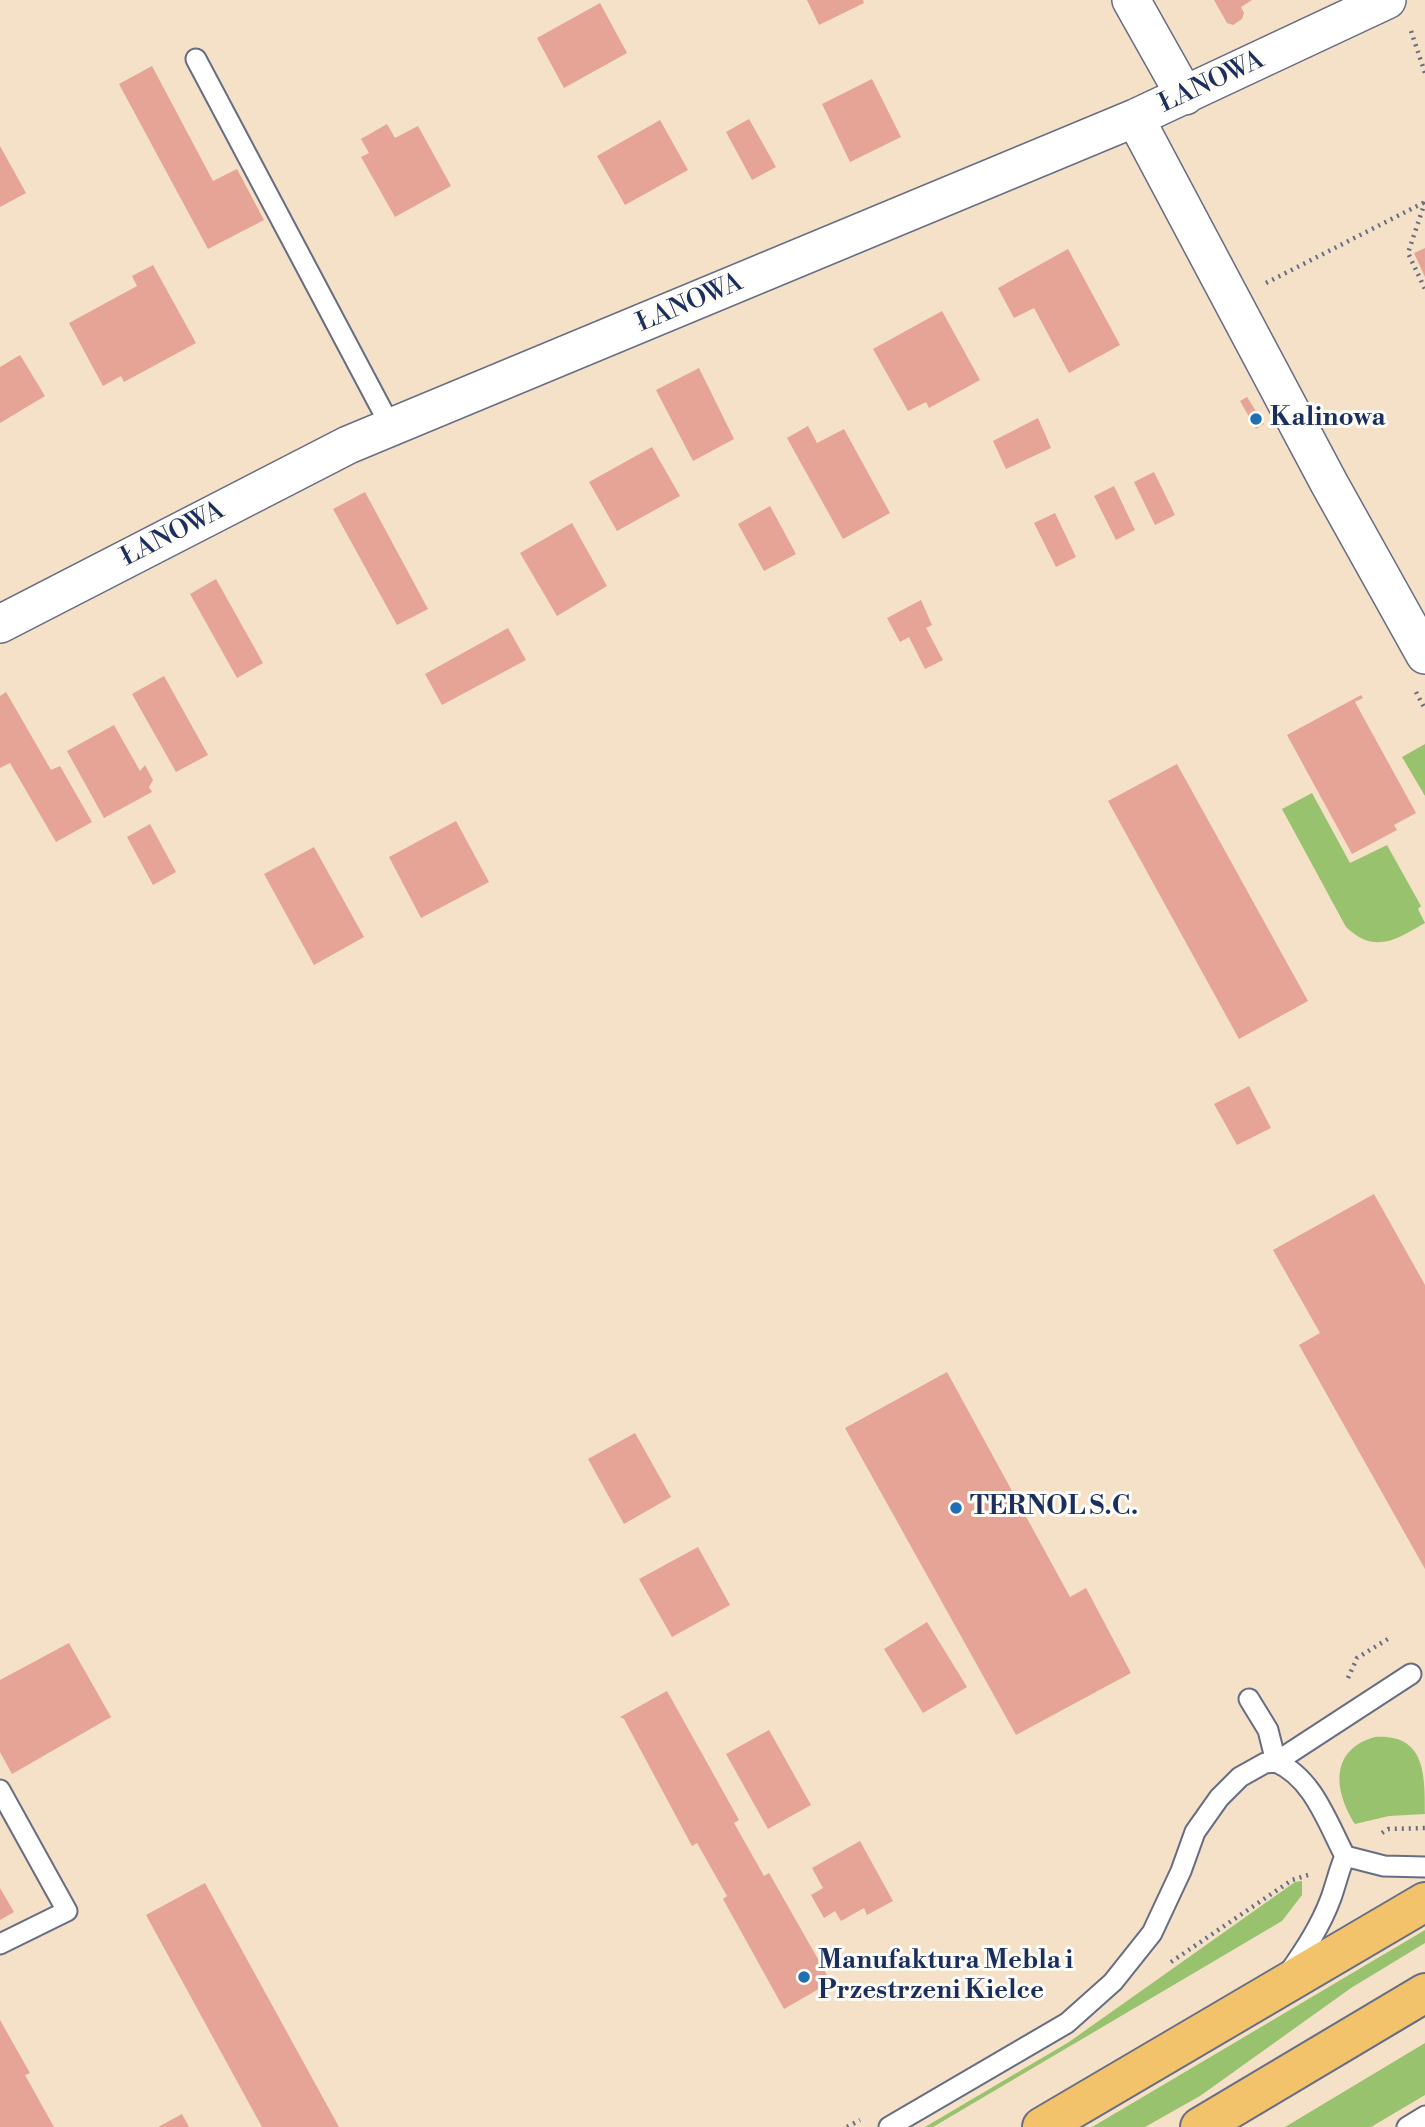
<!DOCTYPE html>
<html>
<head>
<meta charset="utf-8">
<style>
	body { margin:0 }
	canvas { display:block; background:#f4e1c7 }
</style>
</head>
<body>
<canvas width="1425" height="2127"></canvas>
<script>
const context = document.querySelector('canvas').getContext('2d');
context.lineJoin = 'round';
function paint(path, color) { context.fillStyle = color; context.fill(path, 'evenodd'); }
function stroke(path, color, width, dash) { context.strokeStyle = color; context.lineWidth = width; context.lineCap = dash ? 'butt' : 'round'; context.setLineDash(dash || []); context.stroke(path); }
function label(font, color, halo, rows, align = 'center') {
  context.font = font + ' "Libre Bodoni",serif'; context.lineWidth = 6; context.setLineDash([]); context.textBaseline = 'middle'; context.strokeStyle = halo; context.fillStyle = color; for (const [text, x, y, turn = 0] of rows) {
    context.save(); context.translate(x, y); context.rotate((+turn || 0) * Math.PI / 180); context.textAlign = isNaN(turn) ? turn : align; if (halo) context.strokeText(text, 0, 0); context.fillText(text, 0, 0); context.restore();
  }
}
const green = new Path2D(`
	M1425,744V796L1402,757Z
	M1312,793L1350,863L1387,845L1421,906L1418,909L1425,923C1397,939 1375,955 1346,927L1282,809Z
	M1375,1737C1425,1734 1425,1773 1425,1814L1389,1816L1355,1824C1334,1791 1329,1750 1375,1737Z
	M1302,1881V1895L1282,1921L933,2127H925L1069,2042L1295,1882Z
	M1425,1930V1943L1351,1988L1200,2096L1145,2127H1092Z
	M1425,2043V2095L1371,2127H1285Z`);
const building = new Path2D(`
	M807,0H863L864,3L819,25Z
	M1214,0H1252L1241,7L1244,13L1242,19L1233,25L1227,23Z
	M600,3L627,53L564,88L537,38Z
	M152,66L213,181L237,169L264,220L208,249L119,84Z
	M872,79L901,137L850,162L822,104Z
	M749,119L776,167L752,180L726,132Z
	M660,120L688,170L625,205L597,156Z
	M387,124L395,138L418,126L451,186L395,217L361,157L369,153L361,139Z
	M0,146L26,193L0,207Z
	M1425,248V277L1414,253Z
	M1068,249L1120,345L1069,373L1034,308L1014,318L998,288Z
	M153,265L196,343L124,382L121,376L103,386L69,323L137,286L132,276Z
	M942,311L980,380L929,408L926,402L908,411L873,349Z
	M20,355L45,396L0,423V367Z
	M699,368L734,439L693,461L656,390Z
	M1247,397L1264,424L1256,429L1240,401Z
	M1038,418L1051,448L1006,469L993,441Z
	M808,426L817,443L844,429L890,513L843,539L787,438Z
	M652,447L680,496L617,531L589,482Z
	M1154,472L1175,515L1155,525L1134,482Z
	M1114,486L1135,530L1116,540L1094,496Z
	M365,492L428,609L397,625L333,509Z
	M770,506L796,554L764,571L738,524Z
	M1055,513L1076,557L1056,567L1034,523Z
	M572,523L607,586L557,616L520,553Z
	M216,579L263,663L237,678L190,594Z
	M921,600L932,625L926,628L943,660L925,669L909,637L900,642L887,618Z
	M508,628L526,660L442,705L425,674Z
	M164,676L208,755L176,772L132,694Z
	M6,692L51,770L60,766L92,822L56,842L10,763L0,768V696Z
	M1361,695L1363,698L1355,702L1416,813L1394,825L1397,830L1352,854L1287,735Z
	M114,725L140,771L145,765L153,780L149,787L152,792L104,818L67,751Z
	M1177,764L1308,1001L1239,1039L1108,801Z
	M456,821L489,882L421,918L389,857Z
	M150,824L176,872L153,885L127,837Z
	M314,847L364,937L314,965L264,874Z
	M1249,1086L1271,1128L1237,1145L1214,1104Z
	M1374,1194L1425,1285V1569L1299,1345L1320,1333L1273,1250Z
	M947,1372L1070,1597L1086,1588L1131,1673L1016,1735L845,1428Z
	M635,1433L671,1497L624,1524L588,1459Z
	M698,1547L730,1605L672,1637L639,1579Z
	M927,1622L967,1687L923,1713L884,1649Z
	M69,1643L111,1717L12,1774L0,1752V1680Z
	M667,1691L739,1820L734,1823L764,1876L769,1873L831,1982L784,2009L723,1899L727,1896L697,1843L692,1846L624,1719L620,1717Z
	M769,1730L811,1805L768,1829L726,1754Z
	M860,1841L893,1901L867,1915L864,1908L841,1921L835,1911L824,1918L811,1895L823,1888L812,1868Z
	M205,1883L339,2127H262L146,1915Z
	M0,1888L14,1912L0,1920Z
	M0,2020L30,2073L25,2075L54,2127H0Z
	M182,2114L189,2127H158Z`);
const path = new Path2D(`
	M1411,31L1425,73
	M1425,202L1408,253L1425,289
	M1266,283L1425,202
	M1416,692L1425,709
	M1348,1678L1357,1658L1391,1637
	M1382,1833L1388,1829L1425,1828
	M1171,1962L1292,1880L1308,1875
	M847,2127L860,2120`);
const lane = new Path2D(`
	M196,59L391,427
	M1249,1699L1268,1730L1276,1762
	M1276,1762C1313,1778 1327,1822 1345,1856L1384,1866L1425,1867
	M0,1790L67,1911L0,1944
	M1290,1971C1306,1948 1321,1925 1331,1898C1336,1884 1339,1870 1345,1856
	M889,2127L1067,2023L1113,1982L1152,1933L1181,1871L1195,1832L1219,1798L1240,1777L1265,1763L1276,1762L1411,1674
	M1407,2127L1425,2116`);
const street = new Path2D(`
	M1131,0L1185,96
	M1135,118L1329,483L1425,655
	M0,624L348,445L1135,118L1387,0`);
const primary = new Path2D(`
	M1042,2127L1425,1902
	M1200,2127L1425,1993`);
const markers = [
	[1256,419,7,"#1f6fb2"],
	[956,1508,7,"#1f6fb2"],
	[804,1977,7,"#1f6fb2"]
];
const streetNames = [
	["ŁANOWA",1212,83,-25],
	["ŁANOWA",690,304,-23],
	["ŁANOWA",173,535,-27]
];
const poiNames = [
	["Kalinowa",1270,419],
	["TERNOL S.C.",970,1508],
	["Manufaktura Mebla i",818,1962],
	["Przestrzeni Kielce",818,1992]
];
paint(green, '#98c26e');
paint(building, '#e5a495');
stroke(lane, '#676d83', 23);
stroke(street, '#676d83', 40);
stroke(primary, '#676d83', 42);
stroke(path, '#676d83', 4.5, [2, 5]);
stroke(lane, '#fff', 19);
stroke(street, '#fff', 37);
stroke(primary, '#f2c36a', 38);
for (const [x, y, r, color] of markers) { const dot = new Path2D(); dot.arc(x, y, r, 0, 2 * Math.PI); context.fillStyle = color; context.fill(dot); stroke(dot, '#fdfcf7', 2.5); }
label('26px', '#1b2f5e', '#fdfcf7', streetNames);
label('bold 26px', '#1b2f5e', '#fdfcf7', poiNames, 'left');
</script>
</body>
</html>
